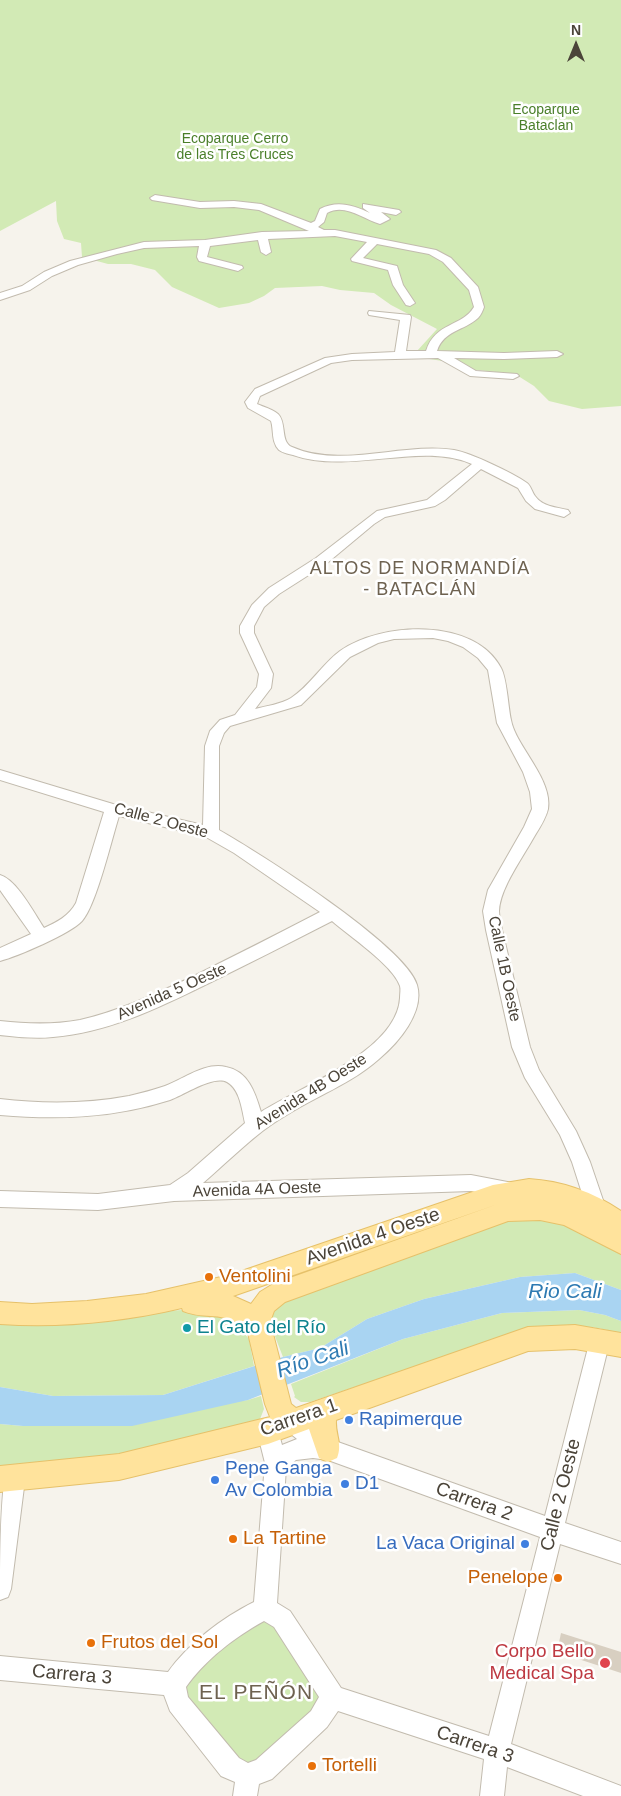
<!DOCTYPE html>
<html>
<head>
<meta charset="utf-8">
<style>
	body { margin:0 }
	#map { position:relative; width:621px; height:1796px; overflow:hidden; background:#f6f3ec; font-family:Arial,sans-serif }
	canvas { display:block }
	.north { position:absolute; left:551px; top:20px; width:50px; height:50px; -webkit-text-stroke:4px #fff; paint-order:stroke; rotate:0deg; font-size:14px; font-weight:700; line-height:20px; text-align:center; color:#4b4439 }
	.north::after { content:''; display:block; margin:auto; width:18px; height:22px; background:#4b4439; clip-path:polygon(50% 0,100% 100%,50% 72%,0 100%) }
</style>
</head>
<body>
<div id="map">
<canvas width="621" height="1796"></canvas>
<div class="north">N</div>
</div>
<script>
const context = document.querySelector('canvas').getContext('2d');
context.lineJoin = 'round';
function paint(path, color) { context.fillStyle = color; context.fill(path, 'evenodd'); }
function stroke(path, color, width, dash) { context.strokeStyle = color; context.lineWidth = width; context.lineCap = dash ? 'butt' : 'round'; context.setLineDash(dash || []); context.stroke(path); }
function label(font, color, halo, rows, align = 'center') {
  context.font = font + ' Arial,sans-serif'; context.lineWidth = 5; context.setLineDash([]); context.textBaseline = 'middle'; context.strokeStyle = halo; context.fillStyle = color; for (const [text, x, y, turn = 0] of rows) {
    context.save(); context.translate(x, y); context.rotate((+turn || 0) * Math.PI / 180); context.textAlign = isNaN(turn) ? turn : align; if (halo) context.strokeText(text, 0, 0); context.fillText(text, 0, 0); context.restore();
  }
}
const green = new Path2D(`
	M0,0H621V406L582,409L549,401L534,386L515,374L477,370L467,372L449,362L423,358L417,351L437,329L391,305L374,293L340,290L322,286L275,288L264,296L249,303L219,308L172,287L155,270L131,264H108L82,257L81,243L64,239L57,221L56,201L0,231Z
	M544,1217L589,1233L621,1255V1290L575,1273L520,1277L424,1299L367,1319L320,1348L283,1357L269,1321L276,1303L514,1219Z
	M182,1310L205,1311L225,1315L240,1328L249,1339L254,1366L163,1395L53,1396L0,1387V1322Z
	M579,1310L605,1315L621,1321V1334C589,1324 560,1323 527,1329L310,1402H301L294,1397L295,1396L291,1384L403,1339L502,1313Z
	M261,1396L264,1409L260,1419L253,1422L119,1456L0,1471V1424L23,1426L248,1400Z
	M265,1609L333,1697L248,1775L178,1703L183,1669Z`);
const water = new Path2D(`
	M575,1273L621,1290V1321L605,1315L579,1310L502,1313L403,1339L248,1400L132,1426H23L0,1424V1387L53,1396L163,1395L283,1357L320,1348L367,1319L424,1299L520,1277Z`);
const building = new Path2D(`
	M561,1633L621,1652V1673L557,1652Z`);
const minor = new Path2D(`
	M155,195L200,202L234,201L261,204L311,223L315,221L320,209C337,200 353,205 370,213L363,208V204L399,210L401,212L396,215L381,212L390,219L380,224C363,219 345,203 327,213L324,222L318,227L324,230H335L436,250L451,258L478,287L484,307C483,310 481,315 478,318C464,331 444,330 437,351L504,353L557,351L563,354L557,357L504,359L454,358L476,371L517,374L519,376L513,379L470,376L438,358L352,360L331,363L260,396L257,404C264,407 272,409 278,414C287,423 280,442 292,447C341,469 403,442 454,450C471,453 513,473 527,483C531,486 532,492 535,496C543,507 556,507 568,510L570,513L564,517L535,509L526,501L518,488L481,469L445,500L435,506L385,517L374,524L326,564L279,594L264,607L254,626V633L273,674L271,688L255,709C266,706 282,704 291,698C310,686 322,664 340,651C381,622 474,617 501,668C507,679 508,706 511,720C515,745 553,779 548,809C546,818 539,829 534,837C523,857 500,888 499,911C499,917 501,924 502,930L530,1047L539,1070L576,1131L590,1162L605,1206L602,1212L595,1214L588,1212L572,1162L560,1135L525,1078L512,1047L486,930L483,911L488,890L524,827L532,809L530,792L523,772L497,723L488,670L478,658L463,647L448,641L433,638L394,639L378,643L350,657L301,705L230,726L224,733L219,746V830C258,852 406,946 417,985C425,1012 398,1043 379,1059C351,1084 316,1096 285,1116C254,1134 230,1160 203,1183L471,1175L518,1184L521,1190L518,1196L511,1198L471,1191L174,1201L98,1210L0,1207V1191L98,1194L170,1185L188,1173L245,1123C242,1110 240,1089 227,1082C213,1075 184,1095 170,1100C114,1118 58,1120 0,1115V1099C43,1104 86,1104 129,1096C141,1093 154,1090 165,1086C184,1079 205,1062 226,1067C248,1071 255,1092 261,1112C300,1087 397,1051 400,998C400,994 401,989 400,986C393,965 349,936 332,921C289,943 246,965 203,986C156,1009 106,1033 53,1037C35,1039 18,1037 0,1035V1021C27,1024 53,1025 80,1020C120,1011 157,993 194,976C236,955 278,934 320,912L234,853L206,837L119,816C112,838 96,906 82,921C70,934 18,956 0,961V948L31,934L0,890V875C17,880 34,913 44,928C57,922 69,916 76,903L104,812L0,780V770L113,804L203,825L205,746L210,731L220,720L235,715L257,687L259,674L240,633V626L252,605L269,588L316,558L377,511L427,500L472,464C421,441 350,475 293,455C289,454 283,453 279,450C271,442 274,430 271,421L248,408L245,402L255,389L325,358L352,354L395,352L400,320L369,315L368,313L369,311L410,315L411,317L406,351H426C435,322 462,327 474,307L469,290L443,262L429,254L377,244L363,258L397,266L403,285L415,303L410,306L406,305L393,285L388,270L352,261L351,259L367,242L335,236L268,239L271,252L266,255L261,252L258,240L210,246L207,257L242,266L243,268L238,271L199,261L197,257L199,246L144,248L117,254L78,265L52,276L30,290L0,300V293L22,286L44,272L70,261L144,242L205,240L262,232L309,231L259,210L234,207L200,208L152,200L150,198Z
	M600,1330L607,1333L610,1340L565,1523L621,1542V1564L560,1544L511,1744L621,1786V1796H583L507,1767L504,1796H480L484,1759L338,1711L327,1727L272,1779L259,1784L257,1796H233L235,1782L221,1776L170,1711L164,1695L0,1680V1656L168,1672C189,1643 222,1618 254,1602L265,1463L257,1431L260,1424L268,1421L276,1424L282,1445L297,1439L285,1429L281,1422L285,1415L292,1412L299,1415L335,1441L545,1516L590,1340L593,1333ZM313,1458L328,1460L540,1537L489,1736L341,1688L290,1611L277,1603L286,1468L296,1460ZM264,1621L274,1627L319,1697L311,1711L256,1760L248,1763L239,1758L188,1697L186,1687C205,1660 235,1637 264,1621Z
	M14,1468L22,1471L25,1479L11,1589L8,1597L0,1600C0,1567 0,1500 6,1471Z`);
const major = new Path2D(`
	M529,1179C563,1181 593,1192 621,1211V1254L564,1225L540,1220L508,1221L285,1302L274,1311L270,1322L291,1404L296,1408L528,1327L575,1325L621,1333V1357L575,1349L528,1351L336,1420C335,1435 343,1444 337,1458L328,1462L319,1458L309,1429L268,1444L119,1480L0,1492V1466L119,1454L270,1417L265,1404L247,1329C220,1309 208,1321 183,1311L182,1308C122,1322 61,1328 0,1324V1302L32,1304L87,1301L146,1294L230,1275L493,1185ZM498,1204L273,1284L260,1292L251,1304L233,1296Z`);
const markers = [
	[209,1277,5,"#e8710a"],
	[187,1328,5,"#0f9aa8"],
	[349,1420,5,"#3f7fe0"],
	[215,1480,5,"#3f7fe0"],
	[345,1484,5,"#3f7fe0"],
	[233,1539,5,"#e8710a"],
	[525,1544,5,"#3f7fe0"],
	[558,1578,5,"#e8710a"],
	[91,1643,5,"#e8710a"],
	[605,1663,6,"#e0444e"],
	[312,1766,5,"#e8710a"]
];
const farParknames = [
	["Ecoparque",546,110],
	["Bataclan",546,126],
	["Ecoparque Cerro",235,139],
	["de las Tres Cruces",235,155]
];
const streetNames = [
	["Calle 2 Oeste",161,821,15],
	["Calle 1B Oeste",504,969,78],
	["Avenida 5 Oeste",172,992,-24],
	["Avenida 4B Oeste",311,1092,-32],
	["Avenida 4A Oeste",257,1190,-2]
];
const neighbourhoodNames = [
	["ALTOS DE NORMANDÍA",420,569],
	["- BATACLÁN",420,590]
];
const nearStreetnames = [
	["Avenida 4 Oeste",373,1237,-19],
	["Carrera 1",299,1418,-19],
	["Calle 2 Oeste",561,1495,-76],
	["Carrera 2",474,1502,20],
	["Carrera 3",72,1675,5],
	["Carrera 3",475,1745,19]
];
const nearFoodnames = [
	["Ventolini",219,1277],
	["La Tartine",243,1539],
	["Penelope",548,1578,"right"],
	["Frutos del Sol",101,1643],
	["Tortelli",322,1766]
];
const nearCulturenames = [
	["El Gato del Río",197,1328]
];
const nearShopnames = [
	["Rapimerque",359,1420],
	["Pepe Ganga",225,1469],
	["Av Colombia",225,1491],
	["D1",355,1484],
	["La Vaca Original",515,1544,"right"]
];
const nearHealthnames = [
	["Corpo Bello",594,1652],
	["Medical Spa",594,1674]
];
const nearWaternames = [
	["Rio Cali",565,1292],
	["Río Cali",313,1360,-19]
];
const nearNeighbourhoodnames = [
	["EL PEÑÓN",256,1693]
];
paint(green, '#d2eab5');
paint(water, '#a9d4f2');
paint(building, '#d8cfc1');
stroke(minor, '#c2bbae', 2);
stroke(major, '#e6c16a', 2);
paint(minor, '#fff');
paint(major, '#ffe39c');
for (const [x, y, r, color] of markers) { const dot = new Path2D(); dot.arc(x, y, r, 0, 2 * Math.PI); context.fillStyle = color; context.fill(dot); stroke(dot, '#fff', 2); }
label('14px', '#4a7f2a', '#fff', farParknames);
label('16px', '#4b4439', '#fff', streetNames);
context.letterSpacing = '1px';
label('18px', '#6e6250', '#fff', neighbourhoodNames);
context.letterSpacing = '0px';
label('19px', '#4b4439', '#fff', nearStreetnames);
label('19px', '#c56008', '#fff', nearFoodnames, 'left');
label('19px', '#0d838f', '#fff', nearCulturenames, 'left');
label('19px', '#366cbe', '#fff', nearShopnames, 'left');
label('19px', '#be3a42', '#fff', nearHealthnames, 'right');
label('italic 21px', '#2e7ab2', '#fff', nearWaternames);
context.letterSpacing = '1px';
label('21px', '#6e6250', '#fff', nearNeighbourhoodnames);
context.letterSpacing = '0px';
</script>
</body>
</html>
